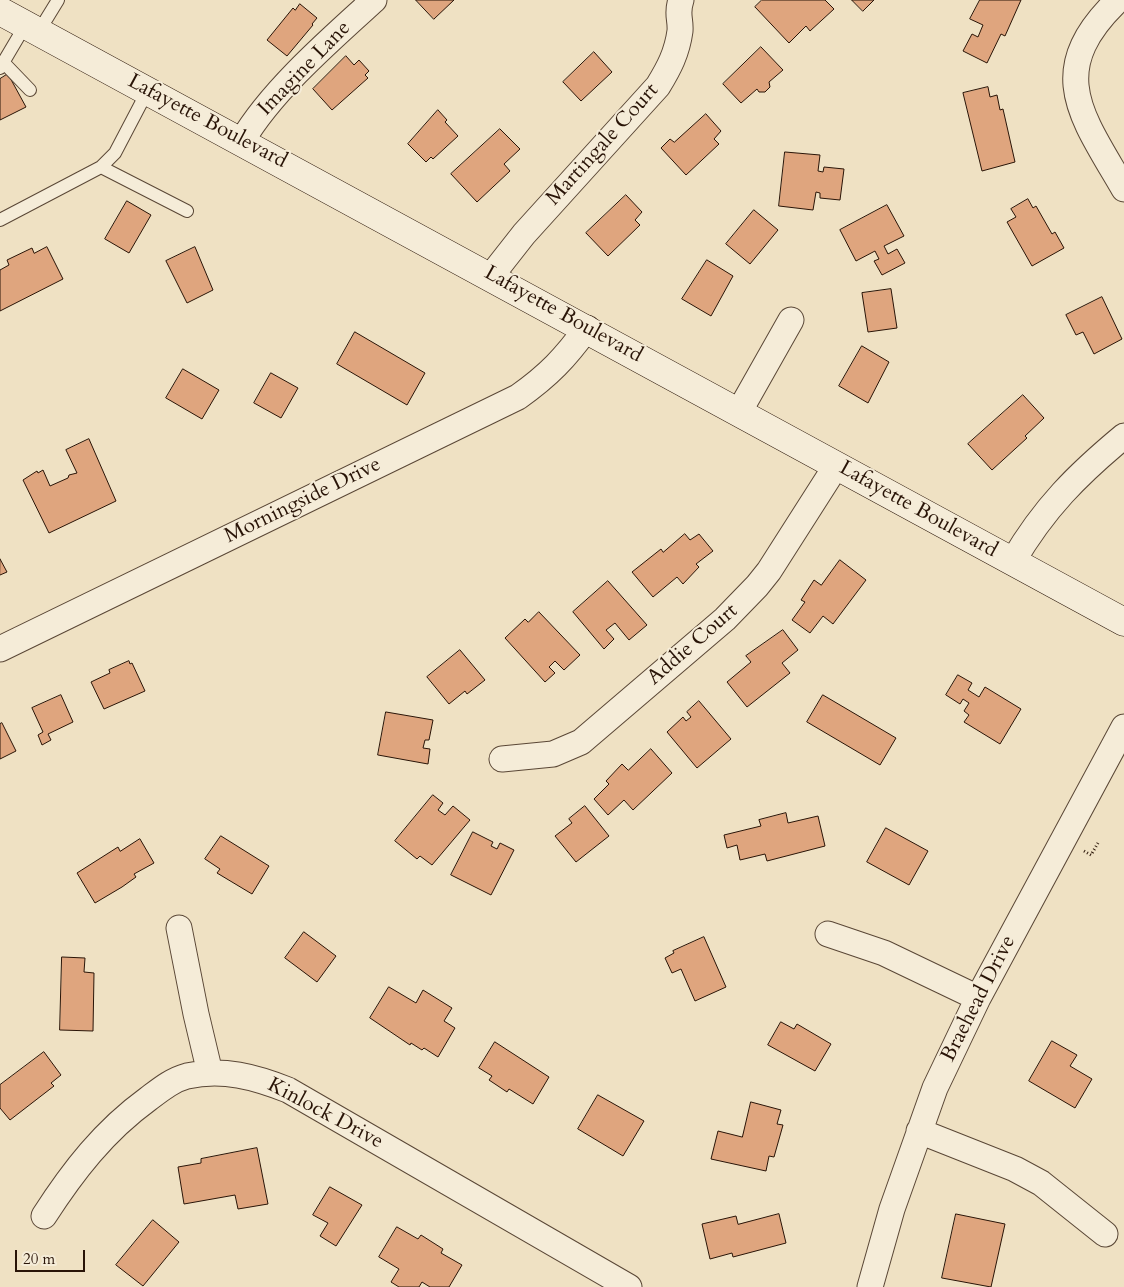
<!DOCTYPE html>
<html>
<head>
<meta charset="utf-8">
<style>
	body { margin:0 }
	#map { position:relative; width:1124px; height:1287px; overflow:hidden; background:#efe1c3; font-family:Cardo,serif }
	canvas { display:block }
	.scale { position:absolute; left:15px; top:1250px; width:70px; height:22px; box-sizing:border-box; border:2px solid #291407; border-top:0; padding-left:6px; font-size:15px; line-height:18px; white-space:nowrap; color:#291407; -webkit-text-stroke:4px #f5ecd8; paint-order:stroke }
</style>
</head>
<body>
<div id="map">
<canvas width="1124" height="1287"></canvas>
<div class="scale">20 m</div>
</div>
<script>
const context = document.querySelector('canvas').getContext('2d');
context.lineJoin = 'round';
function paint(path, color) { context.fillStyle = color; context.fill(path, 'evenodd'); }
function stroke(path, color, width, dash) { context.strokeStyle = color; context.lineWidth = width; context.lineCap = dash ? 'butt' : 'round'; context.setLineDash(dash || []); context.stroke(path); }
function label(font, color, halo, rows, align = 'center') {
  context.font = font + ' Cardo,serif'; context.lineWidth = 4; context.setLineDash([]); context.textBaseline = 'middle'; context.strokeStyle = halo; context.fillStyle = color; for (const [text, x, y, turn = 0] of rows) {
    context.save(); context.translate(x, y); context.rotate((+turn || 0) * Math.PI / 180); context.textAlign = isNaN(turn) ? turn : align; if (halo) context.strokeText(text, 0, 0); context.fillText(text, 0, 0); context.restore();
  }
}
const building = new Path2D(`
	M416,0H454L434,19Z
	M762,0H825L834,9L810,31L806,26L789,43L755,7Z
	M852,0H874L863,11Z
	M980,0H1021L1005,36L1001,34L987,63L963,51L972,34L978,37L983,25L970,19Z
	M300,4L317,18L312,24L313,25L287,56L267,40L293,8L295,10Z
	M761,47L783,70L769,82L770,87L765,92H759L757,89L741,103L723,84Z
	M594,52L612,72L581,101L563,82Z
	M346,56L354,65L359,60L369,71L365,75L368,78L332,110L313,89Z
	M8,74L26,107L0,120V79Z
	M988,87L990,97L997,95L1000,110L1003,109L1015,162L982,171L963,93Z
	M438,110L447,120L445,122L458,136L433,159L431,157L426,162L408,144Z
	M706,114L721,131L714,139L719,144L686,175L661,148L670,139L674,142Z
	M500,129L520,149L504,164L510,171L477,202L451,174Z
	M785,152L820,155L818,171L823,172L824,167L844,169L840,200L820,198V193L816,192L813,210L779,206Z
	M626,195L642,212L635,220L640,225L608,256L586,233Z
	M1028,199L1033,208L1036,206L1052,234L1055,232L1064,248L1032,266L1007,222L1016,217L1011,209Z
	M127,201L151,215L129,253L105,239Z
	M887,205L904,236L884,246L888,254L897,249L905,263L882,275L874,261L879,259L875,251L856,261L840,230Z
	M754,210L778,230L750,264L726,244Z
	M47,247L63,279L0,311V270L9,265L7,260L32,248L34,253Z
	M195,247L213,290L187,303L166,261Z
	M707,260L733,276L711,316L682,299Z
	M891,289L897,328L868,332L862,293Z
	M1102,297L1122,339L1094,354L1083,332L1076,335L1066,315Z
	M355,332L425,373L407,405L337,364Z
	M862,346L889,362L868,403L839,386Z
	M183,369L219,390L202,419L166,398Z
	M271,373L298,388L281,418L254,403Z
	M1023,395L1044,418L1025,436L1027,438L992,470L968,444Z
	M89,439L116,501L49,533L23,480L37,471L38,473L43,470L50,486L68,478L69,475L77,473L66,450Z
	M685,534L690,540L699,534L713,551L696,564L699,567L683,584L677,577L653,597L632,572L661,549L663,552Z
	M0,559L7,572L0,575Z
	M840,560L866,580L833,624L823,616L810,633L792,620L805,602L801,600L814,580L821,585Z
	M608,581L647,625L629,640L615,623L606,630L614,639L604,649L573,612Z
	M539,612L580,655L564,670L555,661L549,667L555,673L545,682L505,638L525,619L528,622Z
	M783,630L798,650L782,663L790,673L747,707L727,682L751,662L746,656Z
	M460,650L485,680L467,694L465,691L449,704L427,677Z
	M129,661L130,664L132,663L145,691L104,709L91,682L110,673L109,670Z
	M958,675L972,683L968,690L979,697L985,687L1021,709L1000,744L964,722L969,715L964,711L969,703L963,699L960,704L946,695Z
	M61,695L73,722L48,734L51,740L42,745L38,735L43,732L32,708Z
	M823,695L896,738L880,765L807,722Z
	M699,701L731,739L697,768L667,732L683,717L686,721L691,717L687,712Z
	M386,712L433,720L429,740H425L423,748L430,749L428,764L378,755Z
	M2,723L16,751L0,759V724Z
	M651,749L672,773L633,810L624,800L608,815L594,799L609,784L606,781L622,764L628,770Z
	M433,795L443,803L438,810L445,815L453,806L470,820L432,865L420,856L417,859L395,841Z
	M585,806L609,836L576,862L555,836L572,823L569,819Z
	M786,813L788,823L818,816L825,846L767,861L765,854L740,860L737,845L727,848L724,835L761,826L759,820Z
	M886,828L928,851L909,885L867,862Z
	M473,832L493,842L491,846L497,849L500,843L514,850L491,895L451,875Z
	M221,836L269,866L252,894L217,873L220,869L205,859Z
	M140,839L154,863L134,874L136,877L122,887L95,903L77,873L118,847L120,851Z
	M304,932L336,956L317,982L285,958Z
	M704,937L726,987L695,1001L681,969L672,973L665,958L674,953L673,951Z
	M62,957L85,958L84,972L94,973L93,1031L60,1030Z
	M389,987L416,1003L423,990L452,1008L444,1021L455,1028L438,1057L424,1048L422,1050L411,1043L410,1045L370,1018Z
	M781,1022L794,1029L797,1024L831,1044L815,1071L768,1045Z
	M1052,1041L1077,1055L1070,1066L1092,1079L1075,1108L1029,1081Z
	M495,1042L549,1077L533,1104L509,1089L507,1092L489,1080L492,1076L479,1068Z
	M44,1052L61,1075L51,1083L54,1086L10,1120L0,1108V1085Z
	M598,1095L644,1121L623,1156L578,1129Z
	M751,1102L781,1110L777,1124L783,1125L774,1157L769,1156L766,1171L711,1159L718,1131L742,1137Z
	M257,1148L268,1204L238,1209L235,1195L184,1204L178,1167L201,1163V1159Z
	M330,1187L362,1205L336,1246L320,1236L328,1223L313,1215Z
	M779,1214L786,1243L733,1257L732,1253L710,1259L702,1224L736,1216L738,1224Z
	M956,1214L1005,1224L991,1287L942,1278Z
	M153,1220L179,1242L143,1286L116,1265Z
	M397,1227L418,1239L421,1235L443,1249L441,1253L462,1265L449,1287H430L422,1282L419,1287H399L391,1282L399,1269L379,1257Z`);
const path = new Path2D(`
	M1084,851L1091,855L1098,843`);
const service = new Path2D(`
	M39,31L58,0
	M4,63L30,90
	M0,68L26,24
	M101,167L187,211
	M0,220L101,167L115,153L148,90`);
const minor = new Path2D(`
	M1118,0C1044,71 1081,115 1124,189
	M242,141C271,91 331,39 374,0
	M491,276L524,234L658,86C669,68 677,53 680,31C681,19 676,14 681,0
	M739,412L791,320
	M1013,561C1044,508 1077,475 1124,436
	M0,649L518,397C549,375 565,358 587,328
	M502,759L553,754L581,742L725,619L757,586L769,571L836,466
	M179,928L196,1014L210,1073
	M828,934L884,953L978,998
	M919,1131L1015,1169L1041,1183L1105,1234
	M44,1216C73,1171 104,1131 148,1099C160,1090 172,1080 187,1076C223,1068 255,1077 288,1090L629,1287
	M870,1287L892,1209L935,1088L978,998L1124,727`);
const secondary = new Path2D(`
	M0,11L1124,622`);
const streetNames = [
	["Imagine Lane",305,69,-46],
	["Lafayette Boulevard",207,122,28],
	["Martingale Court",603,145,-48],
	["Lafayette Boulevard",563,315,29],
	["Morningside Drive",303,501,-26],
	["Lafayette Boulevard",918,510,29],
	["Addie Court",693,645,-41],
	["Braehead Drive",979,999,-63],
	["Kinlock Drive",325,1114,28]
];
paint(building, '#dfa57e');
stroke(building, '#291407', 1);
stroke(service, '#5a4736', 14);
stroke(minor, '#5a4736', 27);
stroke(secondary, '#291407', 29);
stroke(path, '#291407', 3, [1, 2.5]);
stroke(service, '#f5ecd8', 12);
stroke(minor, '#f5ecd8', 25);
stroke(secondary, '#f5ecd8', 28);
label('21px', '#291407', '#f5ecd8', streetNames);
</script>
</body>
</html>
